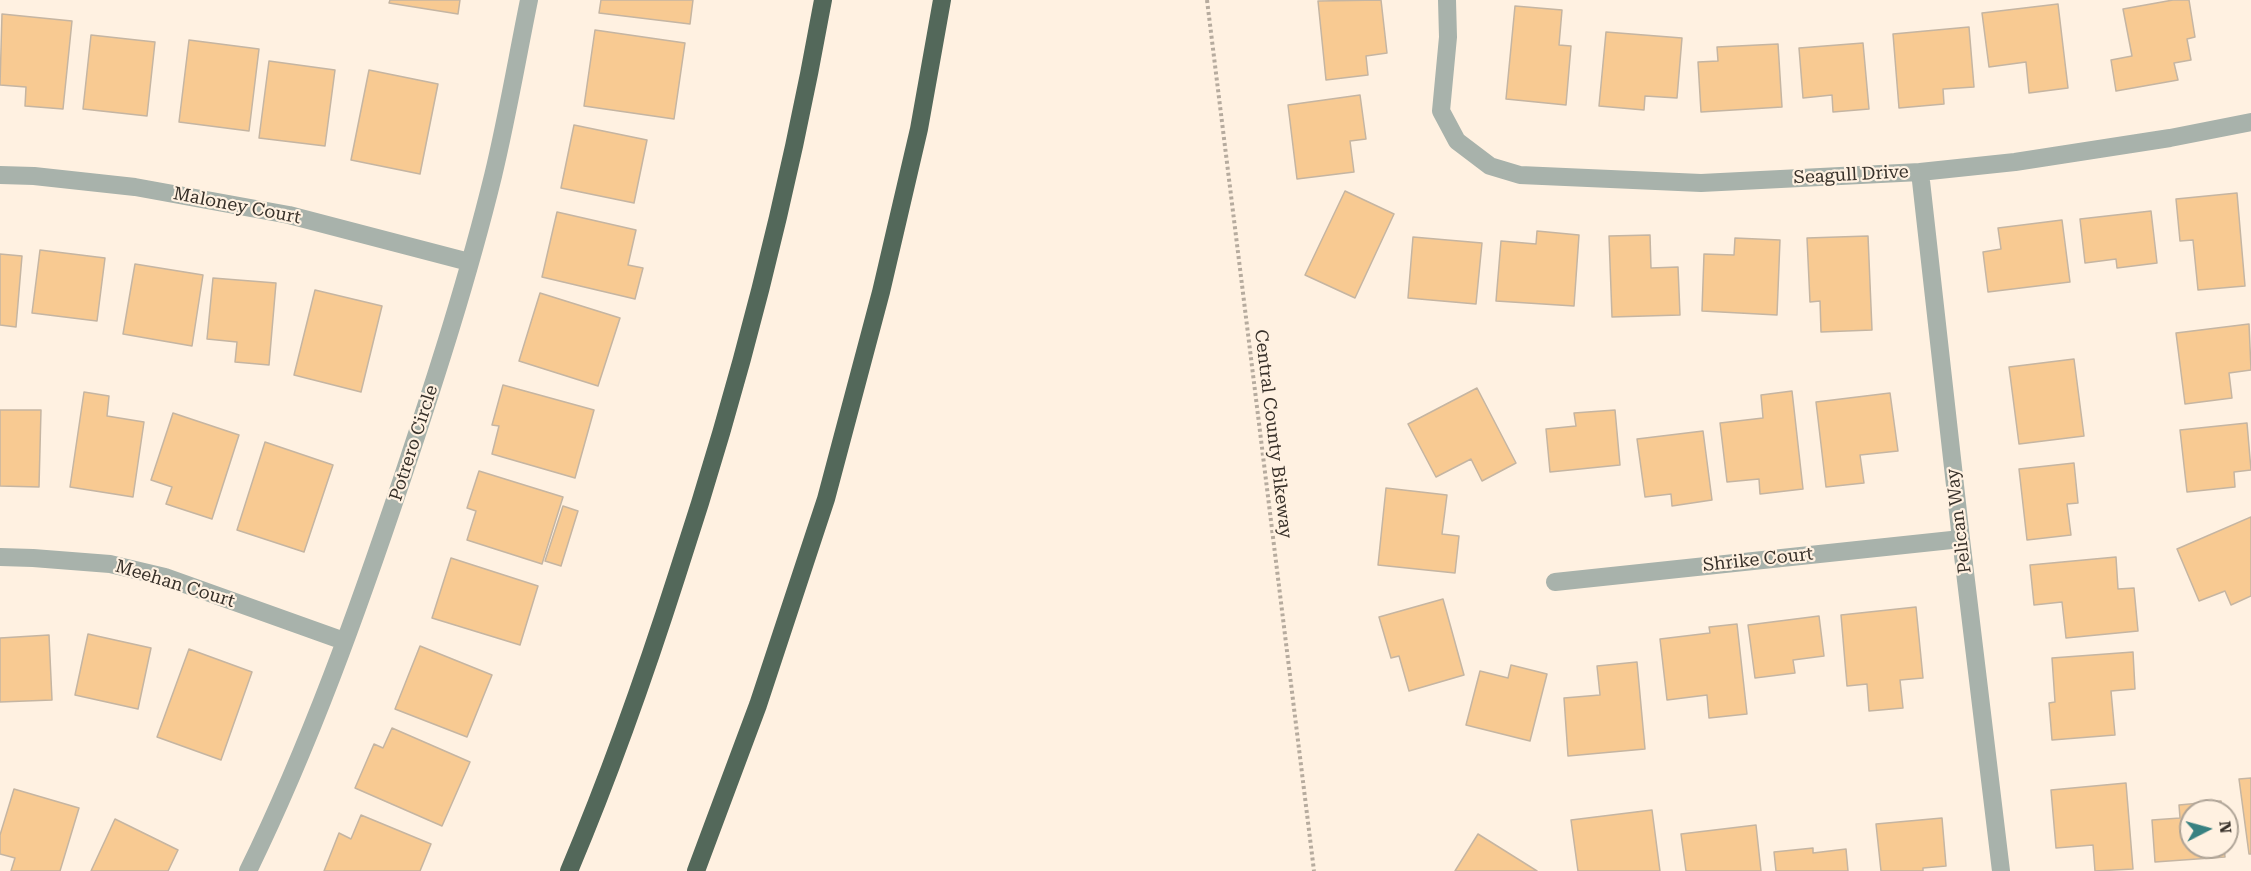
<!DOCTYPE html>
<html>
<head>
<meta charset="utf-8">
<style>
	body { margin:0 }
	#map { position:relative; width:2251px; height:871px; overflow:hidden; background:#fff1e1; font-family:"Roboto Serif",serif }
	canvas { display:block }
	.north { position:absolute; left:2179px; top:799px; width:60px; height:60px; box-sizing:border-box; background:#fff1e1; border:2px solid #afa497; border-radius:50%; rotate:84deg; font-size:16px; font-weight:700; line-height:24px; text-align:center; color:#373029 }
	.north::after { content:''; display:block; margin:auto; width:21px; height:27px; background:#388181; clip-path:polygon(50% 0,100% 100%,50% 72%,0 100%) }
</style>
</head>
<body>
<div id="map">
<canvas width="2251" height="871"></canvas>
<div class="north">N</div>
</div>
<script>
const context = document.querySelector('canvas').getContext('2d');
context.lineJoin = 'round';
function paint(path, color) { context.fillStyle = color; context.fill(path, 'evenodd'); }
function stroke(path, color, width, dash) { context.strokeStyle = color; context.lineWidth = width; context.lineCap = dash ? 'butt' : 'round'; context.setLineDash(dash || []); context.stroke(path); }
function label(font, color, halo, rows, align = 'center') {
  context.font = font + ' "Roboto Serif",serif'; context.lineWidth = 4.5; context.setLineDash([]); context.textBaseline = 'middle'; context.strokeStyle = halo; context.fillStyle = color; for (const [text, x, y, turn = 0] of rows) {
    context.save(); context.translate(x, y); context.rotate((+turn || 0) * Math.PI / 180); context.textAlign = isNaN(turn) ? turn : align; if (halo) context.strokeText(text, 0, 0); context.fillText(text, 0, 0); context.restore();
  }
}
const building = new Path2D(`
	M390,0H460L458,14L389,3Z
	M601,0H693L690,24L599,13Z
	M1381,0L1387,53L1366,56L1368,75L1326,80L1318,1Z
	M2173,0H2189L2195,37L2187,39L2191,60L2174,63L2178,80L2116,91L2111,60L2132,56L2123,9Z
	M2058,4L2068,88L2029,93L2026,62L1989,67L1982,13Z
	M1515,6L1562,10L1559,45L1571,46L1566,105L1506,99Z
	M2,14L72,21L63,109L25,106L26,87L0,85Z
	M1969,27L1974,87L1943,89L1944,104L1899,108L1893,34Z
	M595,30L685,43L674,119L584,106Z
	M1606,32L1682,38L1677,98L1645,96L1644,110L1599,106Z
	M91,35L155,42L147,116L83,109Z
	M189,40L259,49L249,131L179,122Z
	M1863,43L1869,109L1833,112L1832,95L1803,98L1799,48Z
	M1778,44L1782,107L1701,112L1698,62L1718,61L1717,47Z
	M269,61L335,70L325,146L259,138Z
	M369,70L438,84L420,174L351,160Z
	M1360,95L1366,139L1350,141L1354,172L1297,179L1288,105Z
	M574,125L647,140L634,203L561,188Z
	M1345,191L1394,214L1355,298L1305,275Z
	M2237,193L2245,286L2198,290L2193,240L2180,241L2176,199Z
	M2151,211L2157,263L2117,268L2116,259L2085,263L2080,219Z
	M557,212L636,230L628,265L643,268L635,299L542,277Z
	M2062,220L2070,282L1988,292L1983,252L2001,249L1998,228Z
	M1537,231L1579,235L1574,306L1496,301L1501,241L1536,244Z
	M1650,235L1651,268L1678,267L1680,315L1612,317L1609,236Z
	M1868,236L1872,330L1821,332L1820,301L1810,302L1807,238Z
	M1413,237L1482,243L1476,304L1408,298Z
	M1735,238L1780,240L1777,315L1702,311L1704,254L1734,255Z
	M40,250L105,258L97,321L32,313Z
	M0,254L22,256L16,327L0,325Z
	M135,264L203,275L192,346L123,334Z
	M213,278L276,283L269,365L235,362L237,342L207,339Z
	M315,290L382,306L361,392L294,375Z
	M540,293L620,318L598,386L519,361Z
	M2249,324L2251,370L2229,373L2232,398L2185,404L2176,333Z
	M2074,359L2084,436L2019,444L2009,367Z
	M503,385L594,410L575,478L492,454L499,426L492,425Z
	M1477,388L1516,463L1482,481L1471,459L1436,477L1408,424Z
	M1792,391L1803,489L1760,494L1759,479L1727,482L1720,423L1763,418L1761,395Z
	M84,392L109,396L107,416L144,422L133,497L70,487Z
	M1890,393L1898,451L1860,455L1864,483L1826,487L1816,402Z
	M0,410H41L39,487L0,486Z
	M1615,410L1620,465L1550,472L1546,429L1576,426L1574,413Z
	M173,413L239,435L212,519L166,504L172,487L151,480Z
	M2247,423L2251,470L2234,472L2235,487L2187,492L2180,430Z
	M1703,431L1712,500L1672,506L1671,494L1645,497L1637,439Z
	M265,442L333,465L304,552L237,530Z
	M2074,463L2078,503L2067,504L2071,535L2027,540L2019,469Z
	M479,471L563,497L542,564L467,540L476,511L467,508Z
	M1386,488L1447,495L1442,534L1459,536L1455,573L1378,565Z
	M563,506L578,511L561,566L545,561Z
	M2251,517V596L2231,605L2225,591L2199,601L2177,549Z
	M2116,557L2118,589L2134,588L2138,631L2066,638L2062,602L2034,605L2030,565Z
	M451,558L538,586L520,645L432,618Z
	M1443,599L1464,675L1409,691L1399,656L1391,658L1379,617Z
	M1916,607L1923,678L1900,680L1903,708L1869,711L1867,684L1847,686L1841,615Z
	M1819,616L1824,656L1793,660L1795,673L1755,678L1748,625Z
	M1737,624L1747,714L1709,718L1707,695L1667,700L1660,639L1710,633L1709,627Z
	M88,634L151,648L138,709L75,695Z
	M49,635L52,700L0,702V638Z
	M420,646L492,675L467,737L395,709Z
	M189,649L252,672L221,760L157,737Z
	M2133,652L2135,689L2111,691L2115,735L2052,740L2049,703L2055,702L2052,658Z
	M1637,662L1645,749L1568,756L1564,698L1600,695L1597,666Z
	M1511,665L1547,674L1530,741L1466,725L1480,671L1508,678Z
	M392,728L470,762L442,826L355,788L374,744L383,748Z
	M2251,778V854H2249L2239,779Z
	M2126,783L2133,869L2095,871L2093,845L2056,848L2051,790Z
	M14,789L79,808L60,871H11L15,858L0,854V835Z
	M2221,801L2222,811H2191V847H2224L2225,857L2155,862L2152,820L2180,818L2179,805Z
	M1652,810L1660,871H1578L1571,820Z
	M361,815L431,844L420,871H324L339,833L351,839Z
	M1942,818L1946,866L1923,868V871H1881L1876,824Z
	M115,819L178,850L168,871H91Z
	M1756,825L1761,871H1686L1681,834Z
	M1478,834L1537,871H1455Z
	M1813,848V853L1846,849L1848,871H1776L1774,852Z`);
const path = new Path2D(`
	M1207,0L1314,871`);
const street = new Path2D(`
	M1447,0L1448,37L1441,111L1457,141L1490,166L1520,175L1701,183L1920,172L2015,162L2170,138L2251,122
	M1920,172L1961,539L2001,871
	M0,175L34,176L135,187L289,215L469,262
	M0,557L33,558L110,564L165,577L344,641
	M1555,582L1961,539
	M248,871C310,744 358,610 403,476C436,377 468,278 493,176C507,118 517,59 529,0`);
const highway = new Path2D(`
	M569,871C610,774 645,675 677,575C739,387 788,195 823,0
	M696,871L758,705L826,499L881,292L919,129L942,0`);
const streetNames = [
	["Seagull Drive",1851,175,-3],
	["Maloney Court",237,206,11],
	["Central County Bikeway",1273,434,83],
	["Potrero Circle",414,443,-72],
	["Pelican Way",1959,521,-97],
	["Shrike Court",1758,560,-6],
	["Meehan Court",175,584,17]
];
paint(building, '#f8ca92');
stroke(building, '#c5b5a2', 1.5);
stroke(path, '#b6ab9e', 4, [3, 3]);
stroke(street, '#a8b2ab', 18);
stroke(highway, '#53685a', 18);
label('18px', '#373029', '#fff1e1', streetNames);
</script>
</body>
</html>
